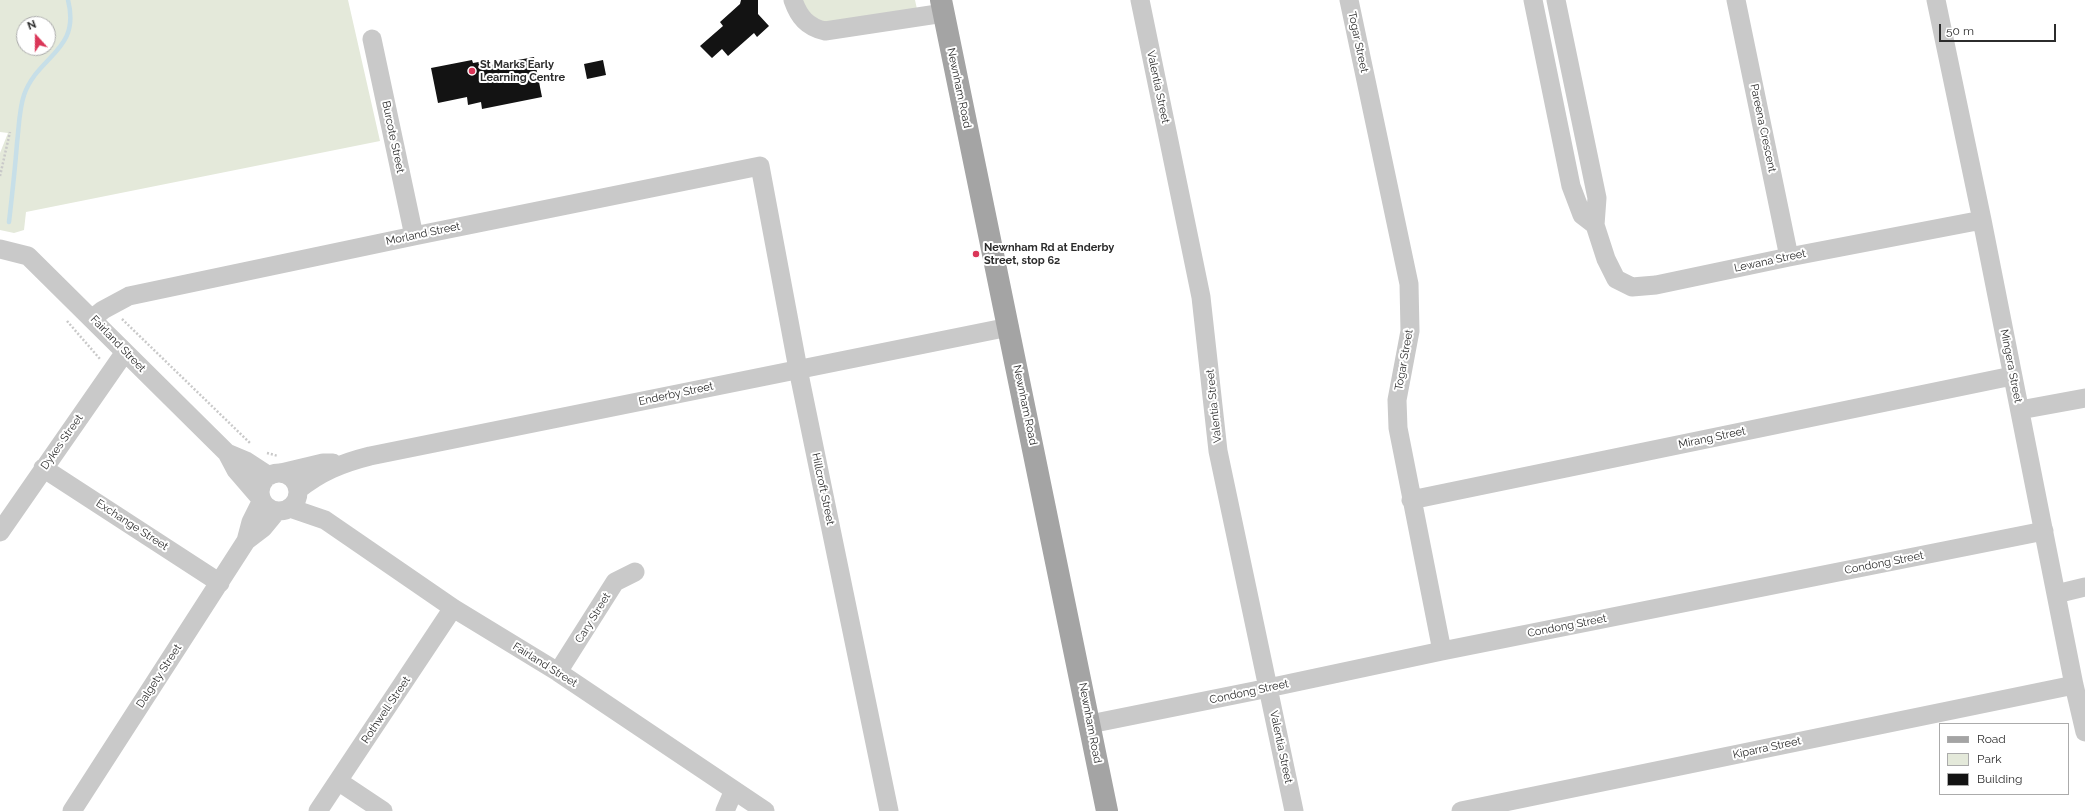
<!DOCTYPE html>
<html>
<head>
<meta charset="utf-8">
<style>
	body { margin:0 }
	#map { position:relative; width:2085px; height:811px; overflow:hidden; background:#fff; font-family:Raleway,sans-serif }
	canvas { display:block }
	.legend { position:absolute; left:1939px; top:723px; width:130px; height:72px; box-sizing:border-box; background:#fff; border:1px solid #ababab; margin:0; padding:5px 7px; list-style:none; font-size:12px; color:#2c2c2c }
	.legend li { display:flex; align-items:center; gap:8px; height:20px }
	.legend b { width:20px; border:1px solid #ababab }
	.north { position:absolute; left:16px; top:16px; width:40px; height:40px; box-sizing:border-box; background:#fff; border:1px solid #ababab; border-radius:50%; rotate:339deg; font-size:11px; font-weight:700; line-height:16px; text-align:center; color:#2c2c2c }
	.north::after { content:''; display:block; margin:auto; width:14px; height:18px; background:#da3658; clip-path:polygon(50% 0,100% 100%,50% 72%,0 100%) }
	.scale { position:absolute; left:1939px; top:24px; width:117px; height:18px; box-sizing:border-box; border:2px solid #2c2c2c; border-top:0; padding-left:5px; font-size:12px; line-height:14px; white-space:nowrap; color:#2c2c2c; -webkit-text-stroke:3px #fff; paint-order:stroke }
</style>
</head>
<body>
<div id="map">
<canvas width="2085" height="811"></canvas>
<ul class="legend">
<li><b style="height:5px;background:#a4a4a4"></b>Road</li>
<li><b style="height:11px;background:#e4e9da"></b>Park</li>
<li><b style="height:11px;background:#131313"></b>Building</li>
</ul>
<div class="north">N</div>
<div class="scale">50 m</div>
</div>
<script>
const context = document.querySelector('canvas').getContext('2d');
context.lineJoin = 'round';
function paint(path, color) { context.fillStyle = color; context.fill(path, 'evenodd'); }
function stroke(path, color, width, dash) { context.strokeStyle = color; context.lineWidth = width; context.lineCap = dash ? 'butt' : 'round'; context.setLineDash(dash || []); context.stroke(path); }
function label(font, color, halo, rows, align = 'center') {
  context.font = font + ' Raleway,sans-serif'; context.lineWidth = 4; context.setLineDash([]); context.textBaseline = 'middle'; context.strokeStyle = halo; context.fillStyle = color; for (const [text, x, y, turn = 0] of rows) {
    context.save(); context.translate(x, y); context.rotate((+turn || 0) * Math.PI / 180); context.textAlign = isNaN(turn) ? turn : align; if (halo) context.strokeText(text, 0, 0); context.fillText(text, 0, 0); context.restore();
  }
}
const green = new Path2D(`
	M0,0H348L380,141L26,212L24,230L14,233L0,230V153L8,133L0,132ZM24,24H48V48H24Z
	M801,0H915L917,9L826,23L813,18Z`);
const stream = new Path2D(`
	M9,222C12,196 15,170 17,143C19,127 19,110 24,95C38,55 81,51 68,0`);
const building = new Path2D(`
	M741,0H758V14L769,26L757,37L754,33L728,56L722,49L712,58L700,46L723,26L720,22L740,4Z
	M534,57L542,97L482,109L481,102L468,105L467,97L438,103L431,68L472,60L473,63L490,60L491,65Z
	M603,60L606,75L587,79L584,64Z`);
const path = new Path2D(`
	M0,176L10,132
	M122,319L251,444
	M67,321L100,359
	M267,453L278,456`);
const minor = new Path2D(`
	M793,0C799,17 807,27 825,31L944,13
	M1140,0L1201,297L1218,451L1294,811
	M1349,0L1409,284L1410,331L1397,400L1398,428L1442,651
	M1533,0L1571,186L1582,215L1595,225
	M1556,0L1597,198L1595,225L1606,259L1616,279L1632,287L1656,285L1789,257L1982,220
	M1736,0L1789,257
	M1936,0L1982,220L2074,685L2085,732
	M372,39L414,236
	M0,249L28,256L227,453L236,470L261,499
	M93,318L103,310L129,296L414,236L760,166L798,369L889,811
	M2020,410L2085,398
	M227,453L246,461L269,476
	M43,468L220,583
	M281,473L323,463H333
	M260 492a19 19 0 1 1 38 0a19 19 0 1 1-38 0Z
	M298,490C320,472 342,463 370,456L1009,327
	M1411,500L2012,376
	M290,508L325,520L453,608L558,672L765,811
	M0,532L125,352
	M246,541L251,522L262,500
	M2056,594L2085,587
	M558,672L615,582L635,572
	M1090,724L1254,691L1442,651L2044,531
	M338,781L383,811
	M72,811L246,541L263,528L277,511
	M318,811L453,608
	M725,811L734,790
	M1461,811L2074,685`);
const major = new Path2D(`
	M941,0L1107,811`);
const markers = [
	[472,71,4,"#da3658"],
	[976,254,4,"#da3658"]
];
const streetNames = [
	["Togar Street",1358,42,78],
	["Valentia Street",1158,87,78],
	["Newnham Road",959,88,78],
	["Pareena Crescent",1763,128,78],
	["Burcote Street",393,137,78],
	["Morland Street",423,234,-12],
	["Lewana Street",1770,261,-12],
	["Fairland Street",118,344,46],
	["Togar Street",1404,360,-80],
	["Mingera Street",2011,366,79],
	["Enderby Street",676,394,-12],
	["Newnham Road",1025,405,78],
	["Valentia Street",1214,406,-96],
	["Mirang Street",1712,438,-12],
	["Dykes Street",62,442,-55],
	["Hillcroft Street",823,489,78],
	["Exchange Street",132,525,33],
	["Condong Street",1884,563,-11],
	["Cary Street",593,618,-58],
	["Condong Street",1567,626,-11],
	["Fairland Street",545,665,32],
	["Dalgety Street",159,676,-57],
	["Condong Street",1249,692,-12],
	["Rothwell Street",386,710,-56],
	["Newnham Road",1090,723,79],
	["Valentia Street",1281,747,78],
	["Kiparra Street",1767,748,-12]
];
const poiNames = [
	["St Marks Early",480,65],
	["Learning Centre",480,78],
	["Newnham Rd at Enderby",984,248],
	["Street, stop 62",984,261]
];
paint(green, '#e4e9da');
stroke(stream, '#c7dfe8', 4.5);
paint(building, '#131313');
stroke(path, '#c9c9c9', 2.5, [2, 2]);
stroke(minor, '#c9c9c9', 19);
stroke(major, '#a4a4a4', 22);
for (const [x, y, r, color] of markers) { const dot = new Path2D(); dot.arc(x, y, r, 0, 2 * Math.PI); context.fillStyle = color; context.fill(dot); stroke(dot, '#fff', 1.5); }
label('11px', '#2c2c2c', '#fff', streetNames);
label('bold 11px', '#2c2c2c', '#fff', poiNames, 'left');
</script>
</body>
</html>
